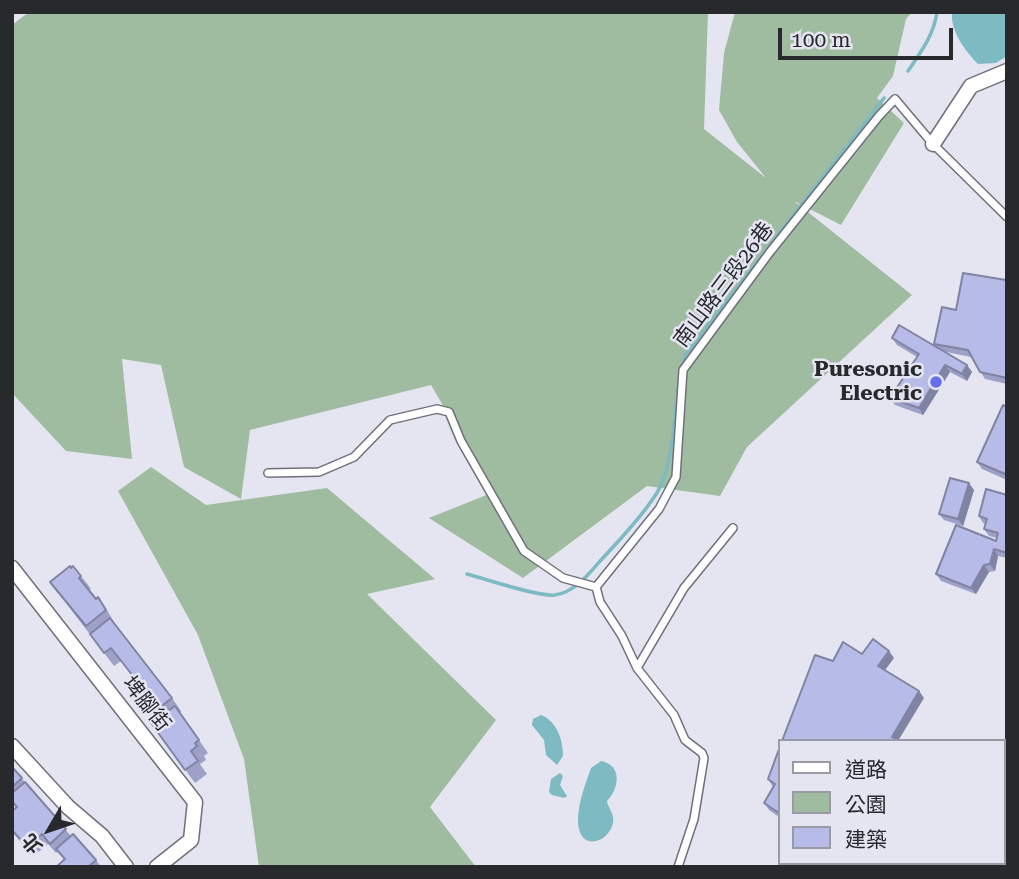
<!DOCTYPE html>
<html>
<head>
<meta charset="utf-8">
<style>
	body { margin:0 }
	#map { position:relative; width:1019px; height:879px; overflow:hidden; background:#e4e5f1; font-family:"Roboto Serif","Noto Sans TC",serif }
	canvas { display:block }
	.frame { position:absolute; inset:0; border:14px solid #28292d; pointer-events:none }
	.legend { position:absolute; left:778px; top:739px; width:228px; height:126px; box-sizing:border-box; background:#e4e5f1; border:2px solid #999aa3; margin:0; padding:9px 12px; list-style:none; font-size:21px; color:#28292d }
	.legend li { display:flex; align-items:center; gap:14px; height:35px }
	.legend b { width:35px; border:2px solid #999aa3 }
	.north { position:absolute; left:14px; top:795px; width:70px; height:70px; -webkit-text-stroke:5px #e4e5f1; paint-order:stroke; rotate:231deg; font-size:19px; font-weight:700; line-height:28px; text-align:center; color:#28292d }
	.north::after { content:''; display:block; margin:auto; width:24px; height:32px; background:#28292d; clip-path:polygon(50% 0,100% 100%,50% 72%,0 100%) }
	.scale { position:absolute; left:778px; top:28px; width:175px; height:32px; box-sizing:border-box; border:4px solid #28292d; border-top:0; padding-left:9px; font-size:21px; line-height:24px; white-space:nowrap; color:#28292d; -webkit-text-stroke:5px #e4e5f1; paint-order:stroke }
</style>
</head>
<body>
<div id="map">
<canvas width="1019" height="879"></canvas>
<div class="frame"></div>
<ul class="legend">
<li><b style="height:9px;background:#fff"></b>道路</li>
<li><b style="height:19px;background:#a0bca0"></b>公園</li>
<li><b style="height:19px;background:#b7bbe8"></b>建築</li>
</ul>
<div class="north">北</div>
<div class="scale">100 m</div>
</div>
<script>
const context = document.querySelector('canvas').getContext('2d');
context.lineJoin = 'round';
function paint(path, color) { context.fillStyle = color; context.fill(path, 'evenodd'); }
function stroke(path, color, width, dash) { context.strokeStyle = color; context.lineWidth = width; context.lineCap = dash ? 'butt' : 'round'; context.setLineDash(dash || []); context.stroke(path); }
function label(font, color, halo, rows, align = 'center') {
  context.font = font + ' "Roboto Serif","Noto Sans TC",serif'; context.lineWidth = 5; context.setLineDash([]); context.textBaseline = 'middle'; context.strokeStyle = halo; context.fillStyle = color; for (const [text, x, y, turn = 0] of rows) {
    context.save(); context.translate(x, y); context.rotate((+turn || 0) * Math.PI / 180); context.textAlign = isNaN(turn) ? turn : align; if (halo) context.strokeText(text, 0, 0); context.fillText(text, 0, 0); context.restore();
  }
}
const green = new Path2D(`
	M29,12H708L704,129L766,178L737,142L719,110L724,53L735,12H912L906,19L893,76L877,98L904,123L841,225L794,201L912,295L747,447L720,496L647,486L523,578L429,518L494,492L431,385L250,430L241,499L184,467L161,365L122,359L132,459L66,451L12,393V25Z
	M151,467L206,505L327,488L435,579L367,594L496,720L430,807L476,867H259L244,759L198,635L118,491Z`);
const water = new Path2D(`
	M952,12H1007V56L996,63L978,64C966,52 950,31 952,12Z
	M541,715C557,721 563,740 563,756L557,765L546,755L544,740L532,725L533,719Z
	M601,761C623,765 619,789 607,801C608,807 612,811 613,817C616,837 585,854 579,829C575,811 585,785 591,768Z
	M560,773L563,776L560,785L567,796L564,798L552,795L549,792L551,779Z`);
const stream = new Path2D(`
	M908,71C920,53 934,35 937,12
	M467,574C486,579 538,597 555,595C575,592 589,574 601,560C617,543 652,506 661,485C678,444 672,397 685,355L884,98`);
const service = new Path2D(`
	M268,473L319,472L354,457L390,420L437,409L449,412L461,441L524,551L563,578L596,587
	M637,668L684,588L733,528
	M678,867L694,819L704,758L702,753L685,740L674,715L637,668L622,636L600,602L596,587L659,509L676,477L683,370L770,252L879,116L895,99L933,144L1007,217`);
const minor = new Path2D(`
	M933,144L971,86L1007,71
	M12,568L195,802L191,840L157,867
	M12,746L68,807L102,836L126,867`);
const wall = new Path2D(`
	M1007,278V384L985,379L971,357L946,352L967,365L972,372L967,381L950,372L923,415L895,405L890,398L917,357L897,345L892,338L936,346L934,344L956,310L1006,280Z
	M1007,407V480L982,469L977,462Z
	M974,490L963,526L944,520L939,514Z
	M1007,495V558L998,556L995,571L989,572L976,594L941,581L936,574L996,541L997,538L989,536L984,529L986,524L983,523L979,516Z
	M81,576L91,589L89,590L96,599L98,597L107,610L115,624L172,698L181,711L180,713L208,753L204,756L206,760L200,764L207,774L195,783L151,723L155,720L137,695L143,690L121,661L114,666L50,582Z
	M779,749V817L769,810L764,803L773,787L768,779Z
	M12,767L71,836L96,860L101,867H56L64,859L58,851L56,853L48,844L34,856L12,832V811L16,807L12,802Z`);
const shadedWall = new Path2D(`
	M945,365L950,372L923,415L919,408Z
	M967,365L972,372L967,381L962,374Z
	M969,483L974,490L963,526L958,519Z
	M994,549L998,556L995,571L990,564Z
	M984,565L989,572L976,594L971,588Z
	M889,651L894,658L883,673L878,666Z
	M919,691L924,698L898,741L892,737Z`);
const building = new Path2D(`
	M963,273L1006,280L1007,278V378L980,372L968,350L934,344L942,307L956,310Z
	M899,325L967,365L962,374L945,365L919,408L890,398L919,354L892,338Z
	M1003,405L1007,407V470L1005,474L977,462Z
	M950,478L969,483L958,519L939,514Z
	M986,489L1007,495V553L994,549L990,564L984,565L971,588L936,574L956,525L996,541L998,533L984,529L987,519L979,516Z
	M70,566L71,568L73,566L81,576L79,578L96,599L98,597L106,610L86,626L50,582Z
	M110,618L172,698L151,714L137,695L144,690L111,648L104,653L90,634Z
	M873,639L889,651L878,666L919,691L892,737L899,741H782L815,655L833,661L843,642L862,654Z
	M175,706L199,740L195,743L197,746L191,751L198,761L185,770L151,723Z
	M779,749V813L764,803L775,784L768,779Z
	M12,767L22,778L12,787Z
	M25,782L66,829L50,844L42,834L27,847L12,830V811L17,807L12,801V793Z
	M1003,804L1007,808V867H927L935,863H1003Z
	M73,834L96,860L88,867H56L65,859L56,849Z
	M832,863H859L867,865L882,863H913L916,867H827Z`);
const markers = [
	[936,382,7,"#666fe8"]
];
const streetNames = [
	["南山路三段26巷",724,285,-53],
	["埤腳街",146,704,52]
];
const poiNames = [
	["Puresonic",922,370],
	["Electric",922,394]
];
paint(green, '#a0bca0');
paint(water, '#7ebac2');
stroke(stream, '#7ebac2', 3.5);
stroke(service, '#6f707a', 10);
stroke(minor, '#6f707a', 17);
stroke(service, '#fff', 7);
stroke(minor, '#fff', 14);
paint(wall, '#9da1c8');
paint(shadedWall, '#8083a2');
paint(building, '#b7bbe8');
stroke(building, '#8083a2', 2);
for (const [x, y, r, color] of markers) { const dot = new Path2D(); dot.arc(x, y, r, 0, 2 * Math.PI); context.fillStyle = color; context.fill(dot); stroke(dot, '#e4e5f1', 2.5); }
label('21px', '#28292d', '#e4e5f1', streetNames);
label('bold 21px', '#28292d', '#e4e5f1', poiNames, 'right');
</script>
</body>
</html>
